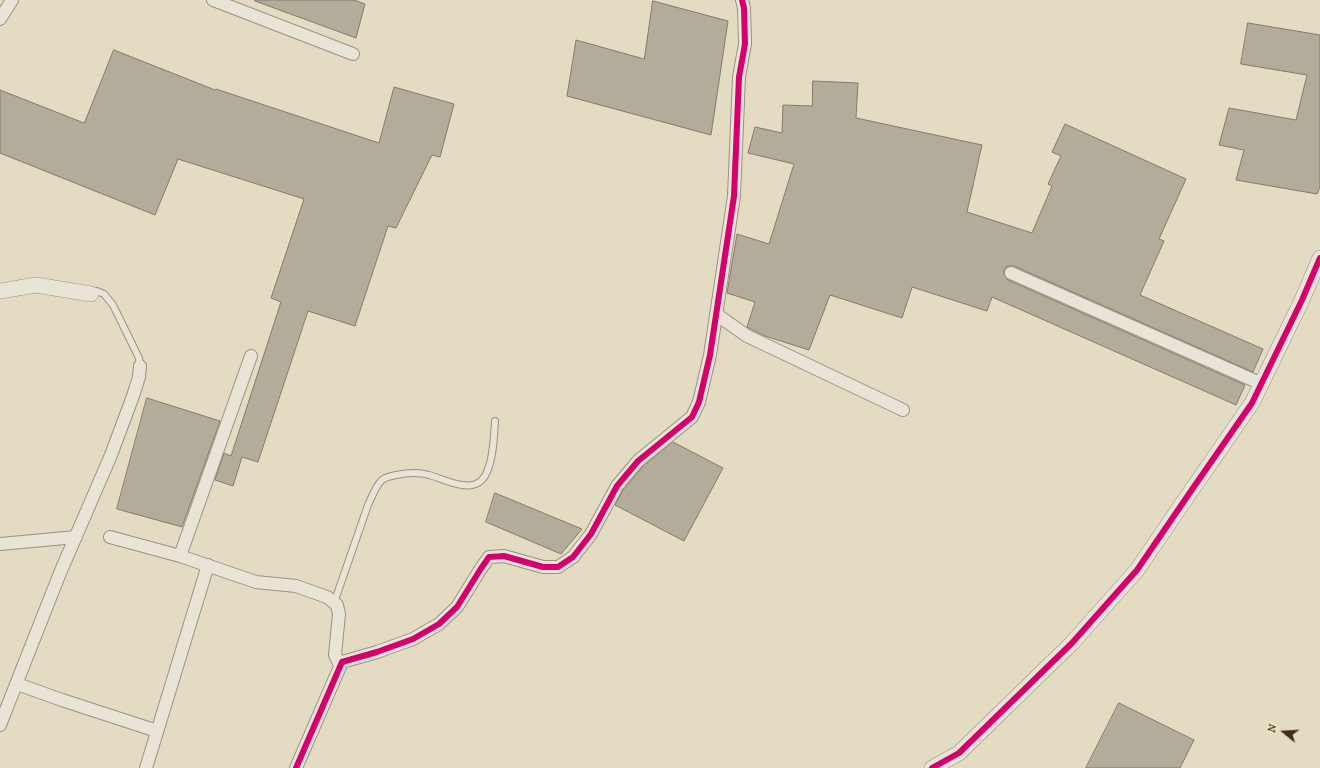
<!DOCTYPE html>
<html>
<head>
<meta charset="utf-8">
<style>
	body { margin:0 }
	#map { position:relative; width:1320px; height:768px; overflow:hidden; background:#e3dbc2; font-family:"IM FELL French Canon",serif }
	canvas { display:block }
	.north { position:absolute; left:1264px; top:712px; width:40px; height:40px; -webkit-text-stroke:3px #f5eccf; paint-order:stroke; rotate:288deg; font-size:11px; font-weight:700; line-height:16px; text-align:center; color:#402e17 }
	.north::after { content:''; display:block; margin:auto; width:14px; height:18px; background:#402e17; clip-path:polygon(50% 0,100% 100%,50% 72%,0 100%) }
</style>
</head>
<body>
<div id="map">
<canvas width="1320" height="768"></canvas>
<div class="north">N</div>
</div>
<script>
const context = document.querySelector('canvas').getContext('2d');
context.lineJoin = 'round';
function paint(path, color) { context.fillStyle = color; context.fill(path, 'evenodd'); }
function stroke(path, color, width, dash) { context.strokeStyle = color; context.lineWidth = width; context.lineCap = dash ? 'butt' : 'round'; context.setLineDash(dash || []); context.stroke(path); }
const building = new Path2D(`
	M255,0H354L365,4L356,38L255,1Z
	M653,1L728,21L711,135L567,96L576,40L644,59Z
	M1248,23L1320,35V187L1317,194L1236,180L1244,150L1219,145L1229,108L1296,120L1307,75L1241,64Z
	M114,50L215,90L216,89L379,143L394,87L454,104L440,157L432,155L396,228L388,226L355,326L308,311L258,462L242,457L233,486L215,480L224,453L231,456L281,302L271,298L304,199L178,159L155,215L0,153V90L84,123Z
	M813,81L858,83L856,118L982,145L967,212L1032,233L1052,186L1048,184L1061,156L1052,152L1065,124L1186,179L1159,239L1164,241L1140,295L1263,349L1253,372L1014,266H1010L1006,267L1004,270V274L1008,280L1245,385L1236,405L992,297L987,311L912,287L902,318L830,295L809,350L765,336L747,327L755,302L727,293L737,234L769,244L794,164L748,153L755,127L782,133L783,105L812,106Z
	M147,398L220,421L182,527L117,509Z
	M673,442L723,468L684,541L615,505L623,490L643,466Z
	M495,493L582,529L561,554L486,522Z
	M1119,703L1194,740L1180,768H1086Z`);
const service = new Path2D(`
	M91,293L97,291L104,294L113,305L139,358L140,366
	M334,603L368,505C372,497 375,487 382,480C385,477 391,476 396,475C406,473 419,472 429,475C444,479 469,493 482,480C493,468 494,437 495,421`);
const minor = new Path2D(`
	M213,0L353,54
	M0,19L12,0
	M1011,273L1262,384
	M716,314L747,336L903,410
	M110,537L180,556L256,582L296,586L327,597L337,605L339,614L335,655L340,665
	M0,544L76,537
	M180,556L251,356
	M17,684L62,700L157,731
	M0,725L60,573L111,455L133,396L139,377L140,366
	M146,768L208,565
	M296,768L342,662L377,652L413,639L439,624L457,607L480,570L489,557L504,556L543,567H558L573,557L591,534L617,486L638,461L692,417L699,402L710,355L734,196L739,77L745,44L744,8L742,0`);
const tertiary = new Path2D(`
	M0,291L36,285L91,294
	M932,768L959,753L1072,643L1137,570L1191,491L1252,403L1302,300L1320,258`);
const cycleway = new Path2D(`
	M296,768L342,662L377,652L413,639L439,624L457,607L480,570L489,557L504,556L543,567H558L573,557L591,534L617,486L638,461L692,417L699,402L710,355L734,196L739,77L745,44L744,8L742,0
	M932,768L959,753L1072,643L1137,570L1191,491L1252,403L1302,300L1320,258`);
paint(building, '#b3ac9a');
stroke(building, '#827b6b', 1);
stroke(service, '#999282', 8);
stroke(minor, '#999282', 14);
stroke(tertiary, '#999282', 16);
stroke(service, '#e8e4d7', 6);
stroke(minor, '#e8e4d7', 12);
stroke(tertiary, '#e8e4d7', 15);
stroke(cycleway, '#d6006c', 6);
</script>
</body>
</html>
